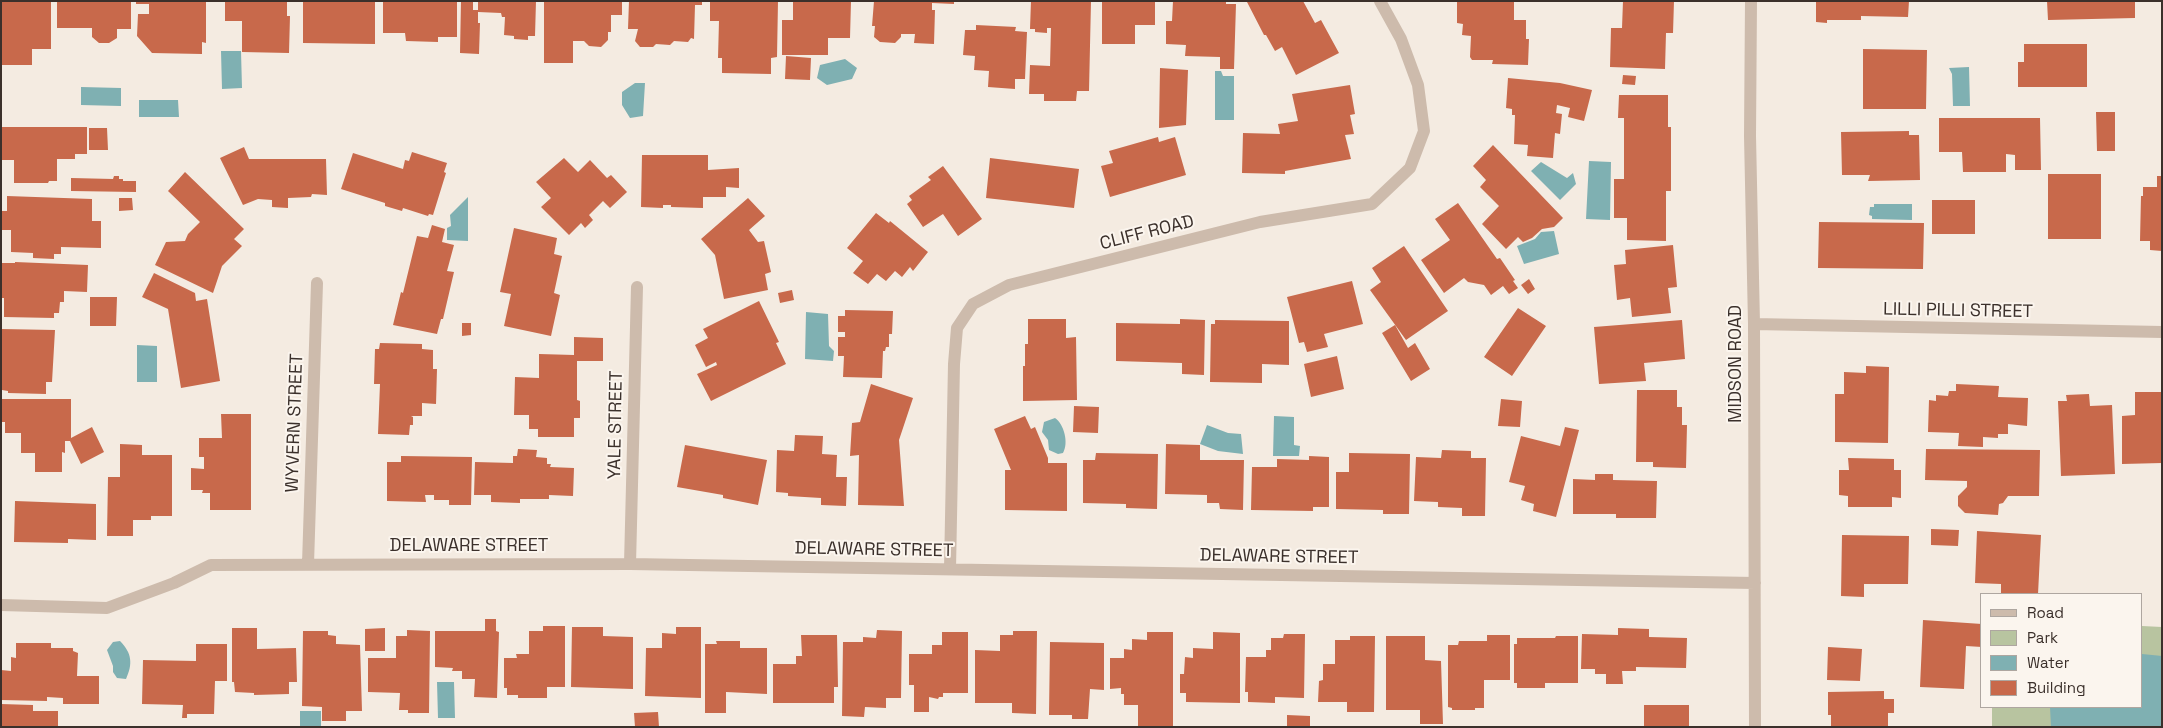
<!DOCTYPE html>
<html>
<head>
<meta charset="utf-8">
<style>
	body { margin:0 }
	#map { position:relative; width:2163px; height:728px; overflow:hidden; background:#f4ebe1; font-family:"Space Grotesk",sans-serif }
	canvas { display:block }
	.frame { position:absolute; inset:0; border:2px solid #3b302b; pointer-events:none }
	.legend { position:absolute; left:1980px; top:593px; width:162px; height:115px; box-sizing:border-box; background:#fbf5ee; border:1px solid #aea6a0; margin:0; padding:6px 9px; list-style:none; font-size:15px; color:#3b302b }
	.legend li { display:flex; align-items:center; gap:10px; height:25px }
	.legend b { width:25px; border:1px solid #aea6a0 }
</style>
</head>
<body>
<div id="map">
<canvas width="2163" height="728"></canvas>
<div class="frame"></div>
<ul class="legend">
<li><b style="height:6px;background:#cdbbac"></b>Road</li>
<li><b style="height:14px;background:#b8c4a0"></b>Park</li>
<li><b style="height:14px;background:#7fb0b2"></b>Water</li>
<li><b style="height:14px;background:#c8694b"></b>Building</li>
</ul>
</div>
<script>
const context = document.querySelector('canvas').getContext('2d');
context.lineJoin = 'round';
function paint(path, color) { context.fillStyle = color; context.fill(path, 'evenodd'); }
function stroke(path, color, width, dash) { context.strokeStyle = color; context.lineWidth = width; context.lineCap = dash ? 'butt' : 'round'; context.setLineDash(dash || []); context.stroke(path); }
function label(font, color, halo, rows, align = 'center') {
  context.font = font + ' "Space Grotesk",sans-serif'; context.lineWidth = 4; context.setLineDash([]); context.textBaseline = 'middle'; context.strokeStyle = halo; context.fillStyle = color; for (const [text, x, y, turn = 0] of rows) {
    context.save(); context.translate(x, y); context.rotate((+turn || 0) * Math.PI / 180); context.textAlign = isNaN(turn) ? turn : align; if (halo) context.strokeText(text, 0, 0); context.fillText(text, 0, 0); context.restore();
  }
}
const green = new Path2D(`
	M2142,626L2162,627V727H1992V707H2142Z`);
const water = new Path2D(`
	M221,51H241L242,88L222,89Z
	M845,59L857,68L852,79L827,85L817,78L820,65Z
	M1969,67L1970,106H1953L1952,74L1949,68Z
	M1215,71H1221L1223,76H1234V120H1215Z
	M635,83H645L643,116L630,118L622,105V92Z
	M81,87L121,88V106L81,105Z
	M139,100H178L179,117H139Z
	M1589,161L1611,162L1610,220L1586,219Z
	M1541,162L1567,178L1573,173L1576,184L1560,200L1531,171Z
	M468,197V241L447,240V228L451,226L450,215Z
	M1874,204H1912V220L1872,219V216L1869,215L1870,207H1874Z
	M1554,231L1559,254L1524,264L1517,246L1535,239L1541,232Z
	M806,312L828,314L829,346L834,351L833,361L805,359Z
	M137,345L157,346V382H137Z
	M1274,416L1294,417V445L1300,446L1299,456H1273Z
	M1055,418C1064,424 1069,443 1063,453L1058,454L1049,450L1048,440L1042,432L1044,422Z
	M1207,425L1228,433L1241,434L1243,454L1218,451L1200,444Z
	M120,641C132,653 133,664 126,679L117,678L113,672V666L107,650L113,642Z
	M2142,654L2162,656V727H2051L2050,707H2142Z
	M437,682H454L455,718H438Z
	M300,711H321V727H300Z`);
const building = new Path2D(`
	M1,1H51V49H32V65H1Z
	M57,1H131V29H117V38L109,43H99L92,37V28H57Z
	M136,1H206V43L202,42V54L152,53L137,36L138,14H149V4H136Z
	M225,1H287V16H290L289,53L242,52V21H225Z
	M303,1H375V44L303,43Z
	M383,1H457V37H438V42L406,41L405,33H383Z
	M461,1H473V10H478V1H536L535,36H528V40L514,39V36L504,35L505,17H502L501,13L478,12V23H480L479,54L460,53Z
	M544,1H622V15H611V32H608V40L601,47L589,46L584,41H573V63H544Z
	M629,1H702V5H695L694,39L691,38L688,42L674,41L670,45L656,44L653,47H640L635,41L638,29H628Z
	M710,1H778L777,57L771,58V74L722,73V58H718L719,21H710Z
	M793,1H851L850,38H828V55H782V20H793Z
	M874,1H954V4L932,3V10H935L934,44L914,43L915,34H901V37L895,43L880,42L874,37L875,26H872Z
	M1031,1H1091L1089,91H1077L1076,101H1044V94H1029L1030,65L1050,66L1051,28H1047V33L1035,32V29H1030Z
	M1102,1H1155V25H1135V44H1102Z
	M1173,1H1226V4H1236L1234,69H1220V57L1185,56L1186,45L1166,44V21H1172Z
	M1303,1L1315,23L1321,20L1339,53L1296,75L1282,47L1275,51L1266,35H1264L1247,2Z
	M1457,1H1514V20H1526V39H1529L1528,65L1492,64L1493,60H1472L1470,57L1471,36L1462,35L1463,24L1457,23Z
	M1623,1H1674L1673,33H1666L1665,69L1610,67L1611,28H1622Z
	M1816,1H1909L1908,17L1861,16V20H1827V23L1816,22Z
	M2047,1H2135V18L2048,20Z
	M976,25L1016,27L1015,31L1027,32L1025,79H1015V89L988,87L989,71L974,70L975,56L963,55L965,30H976Z
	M2024,44H2087V87H2018V62H2024Z
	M1863,49L1927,50L1926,109H1863Z
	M786,56L811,58L810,80L785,79Z
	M1160,68L1188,70L1186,125L1159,128Z
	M1623,75L1636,76L1635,85L1622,84Z
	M1508,78L1560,83L1592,90L1584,121L1568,117L1570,108L1557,105L1556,113L1562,114L1560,134L1555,133L1553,158L1527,156L1528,145L1514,144L1515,115H1512V109L1506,108Z
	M1350,85L1355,114L1350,115L1354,134L1345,135L1351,159L1285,171V174L1242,173L1243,133L1280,134L1278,124L1298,121L1292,94Z
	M1619,95H1668V127H1671V191H1666V241L1627,240V218H1614V179H1624V118H1618Z
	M2096,112H2115V151H2097Z
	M1939,118H2040L2041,170H2015V155L2006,154V172H1963L1962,152H1939Z
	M1,127H87V154H75V159H57V181H49L48,183H14V160H1Z
	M89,128H107L108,150H89Z
	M1909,131V135H1919L1920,180L1868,181L1870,175H1842L1841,132Z
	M1158,137L1159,142L1175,137L1186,175L1110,197L1101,166L1113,163L1109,151Z
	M1493,145L1563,218L1554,227L1542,229L1532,238L1523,242L1518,237L1506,249L1482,224L1499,206L1480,187L1486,180L1473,166Z
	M244,147L249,159H326L327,195L312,194L311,197L288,198V208L272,207V200L258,199L243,205L220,158Z
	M412,152L447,163L444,172L446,173L433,215L429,214L428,216L403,208L402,211L385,206V203L341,189L353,153L403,169L405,160L409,161Z
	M642,155H708V170L739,168V188L726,187V197H703V208L671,207V205H663V208L641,207Z
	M564,158L578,172L590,160L607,178L611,175L627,192L610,208L603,201L589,215L593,220L585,228L581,223L569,235L541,207L551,198L536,182Z
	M990,158L1079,169L1074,208L986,198Z
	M943,166L982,219L958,236L943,214L923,227L907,204L912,200L909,196L931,180L928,177Z
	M185,172L244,229L234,239L242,246L222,266L213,293L155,265L166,242L185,241L188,234L200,222L168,191Z
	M2048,174H2101V239H2048Z
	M114,176H119V179H123V181H136V192L71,191V178L113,179Z
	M2157,176H2162V251L2150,250V241H2140L2141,196H2143V187H2157Z
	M7,196L92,199V221H101V248L61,247V254H54V259L33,258V253L11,252V230H1V211H7Z
	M119,198H132L133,210L119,211Z
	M748,198L765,216L749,230L758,242L764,241L771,272L765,274L768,290L724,299L715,255L701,239Z
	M1932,200H1975V234H1932Z
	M1458,203L1497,259L1500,258L1515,280L1513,281L1518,288L1509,294L1503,286L1491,295L1484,285L1468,282L1464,278L1444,293L1421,260L1450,240L1435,219Z
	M876,213L889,223L890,221L928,252L913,271L910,267L902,277L895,271L886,281L877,274L868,284L853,273L863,261L847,248Z
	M1819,222L1924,223L1923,269L1818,268Z
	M432,225L445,229L442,242L454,245L447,271L454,272L443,319H441L437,334L393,325L401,292L403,293L417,236L428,238Z
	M514,228L557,238L554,254L562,256L554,293L560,295L551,336L504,326L511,294L500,292Z
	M1673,245L1677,287L1668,288L1671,313L1632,317L1630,298L1617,300L1614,265L1626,264L1625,250Z
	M1404,246L1448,311L1406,340L1370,290L1381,282L1372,268Z
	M15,262L88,265L87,292L64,291V302H60L59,313H54V318L4,317V298H1V263H15Z
	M154,273L195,293L196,301L207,299L220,381L181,388L168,309L142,297Z
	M1529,279L1535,289L1528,294L1521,285Z
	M1352,281L1363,324L1324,334L1328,347L1307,352L1304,342L1299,343L1287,297Z
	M792,290L794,300L780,303L778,293Z
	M90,297H117L116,326H90Z
	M759,301L779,342L776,343L786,364L711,401L697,374L717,365L716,362L706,367L695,345L708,338L703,329Z
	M1518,308L1546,326L1512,376L1484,357Z
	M845,310L893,311L892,334H889V347H886L885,351H883L882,378L843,377L844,356H838V337H845V332H838V316H845Z
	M1028,319H1066V338L1076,337L1077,400L1023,401V366H1025V344H1028Z
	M1180,319L1205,320L1204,375L1182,374V363L1116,361V323L1180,324Z
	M1215,320L1289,321V365L1262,364V383L1210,382L1211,324H1215Z
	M1682,320L1685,359L1644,363L1646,381L1599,384L1594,327Z
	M462,323H471V335L462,336Z
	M1395,325L1408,348L1415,343L1430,369L1411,381L1382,333Z
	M1,329L55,330L52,382H46V394L8,393V391L2,390Z
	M574,337L603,338V361H577V400L580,401V418H574V437H538V429H529V415H514L515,377L539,378V354L574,355Z
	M380,343L422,344V349L433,350V369H437L436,404L422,403V416H411L413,417V425H410L409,435L378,434L380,384H374L375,349H379Z
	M1337,356L1344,389L1311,397L1304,364Z
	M1866,366L1889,367L1888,443L1835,442V394H1844V372L1866,373Z
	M871,384L913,398L899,440L904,506L858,505L859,455L850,456L852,423L860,422Z
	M1956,384L1999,386L1998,397L2028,398L2027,426L2008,424V434H1998V438L1983,437V447L1958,446L1959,433L1928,432L1929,400L1936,401V395L1948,396L1949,391H1956Z
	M1637,390H1677V407H1682V425H1687L1686,468L1653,467V462H1636Z
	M2135,392H2162V463L2122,464V416L2135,415Z
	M2089,394L2090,406L2112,405L2115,474L2061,476L2058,401H2067L2066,395Z
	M2,399H71V438L92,427L104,452L81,464L70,441H65V453L62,452V472H35V453H21V433H5V422H2Z
	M1501,399L1522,401L1520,427L1498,426Z
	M1074,406L1099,407L1098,433L1073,432Z
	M221,414H251V510H210V493H202L203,490H191V468L204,469V457H199V438H222Z
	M1025,416L1031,429L1035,427L1048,458V463H1067V511L1005,510V470H1011L994,429Z
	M1565,427L1579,430L1556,517L1533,511L1534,504L1521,500L1525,486L1509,482L1521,436L1560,446Z
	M795,435L823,436L822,454L837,455L836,477H847L846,506L821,505V498L788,496V493L776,492L777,450L794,451Z
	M120,444L142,445V455H172V516H151V520H133V536H107L108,477H120Z
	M1166,444L1200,445V460H1244L1243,510L1220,509L1219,503H1207V495L1165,494Z
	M685,445L767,460L758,505L723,498V495L677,487Z
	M518,449L537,450L536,457L547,458V464H551L550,467L574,468L573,496L549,495V499H520V503L491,502V495H474L475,462L513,463V456H517Z
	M1926,449L2040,450L2039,496H2008L2003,503L1999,504L1998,515L1965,513L1958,506V496L1967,487V481L1925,480Z
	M1442,450L1471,451V458H1486L1485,516H1462V508L1438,507V502L1414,501L1416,457L1441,458Z
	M1096,453L1158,454L1157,509L1126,508V504L1083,503V460H1095Z
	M1349,453L1410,454L1409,514H1383V510L1336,509V472H1349Z
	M401,456L472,457L471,505H449V500H434V495H425L426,502L387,501V462H401Z
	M1309,456L1329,457V507H1313V511L1251,510L1252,467H1277V459L1309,460Z
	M1848,458L1894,459V470H1901V498L1892,497V507H1848V496L1839,495V470H1849Z
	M1595,474H1613V480L1657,481L1656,518H1616V514H1573V479L1595,480Z
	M15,501L96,504V540L68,539V543L14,542Z
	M1931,529L1959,530L1958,546L1931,545Z
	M1977,531L2041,535L2038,594H2001V584L1975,583Z
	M1842,535L1909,536L1908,584H1864V597L1841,596Z
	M485,619H496V631L499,632L497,698L474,697L475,679H462V671H452L453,668L435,667V631H485Z
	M1923,620L1982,624V647L1966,646L1964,689L1920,687Z
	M543,626H565V687H547V698H518V695H507V688H504V658H517L516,654H529V631H543Z
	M572,627H603V636L633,637V689L571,687Z
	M676,627H701V698L645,696L646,648H662V633L676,634Z
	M232,628H257V649L296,648L297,682H289V694L254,695V693L235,692L234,682H232Z
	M385,628V651H365V629Z
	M1618,628L1649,629V637L1687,638L1686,668L1636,667V671H1622L1623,684H1606V674H1595V669H1581L1582,634L1618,635Z
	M407,630L430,631L429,713H408V710H399L400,693L368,692V658H396V636H407Z
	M877,630L902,631L901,698H886V708L865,707L864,717L842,716L843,642H863V637L876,638Z
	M303,631H328V635L336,636V644L360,645L362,711H346V721H322V707L302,706Z
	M1013,631H1037L1036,714L1012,713V703H975V650L1000,651V635H1013Z
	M942,632H968V693H943V697H939L938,699L929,697V712H914V685H909V654H932V645H942Z
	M1147,632H1173V727H1138V705H1124V694H1121V688L1110,689V658H1124V649L1132,650V639L1147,640Z
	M1213,632L1240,633V703L1186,702V693H1180V674H1184L1185,657L1193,658V648L1213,649Z
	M1284,634H1305L1304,698L1275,697V703L1248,702V692H1245L1246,657H1266V650H1271V638H1283Z
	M801,635H837L838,687H834V703H773V664H796V656H802Z
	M1487,635H1510V680H1484V708H1475V710H1452V708L1448,707V645H1458L1459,641H1487Z
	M1350,636H1375L1374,712H1347V702H1318L1319,681L1323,680V664H1335V640H1350Z
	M1386,636H1425V660L1441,661L1443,724H1420V710H1386Z
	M1556,636H1578V683H1545V688H1517V683H1514V644H1517V638H1555Z
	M716,641H740V648H767V694L726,692V713H705V644H717Z
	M1050,642L1104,643V690L1090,689L1088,719H1072V715H1049Z
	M16,643H51V648H73V651L78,653L77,676H99V704H63V698L47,697V701L1,700V670L11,671V657L16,658Z
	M196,644H227V681H215L214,714H187V718H182L183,705L142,704L143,660L196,661Z
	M1828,647L1862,649L1860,681L1827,680Z
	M1884,691V699H1894V713H1888V727H1831V715H1828V692Z
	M1,704L33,705V711H58V727H1Z
	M1644,705H1689V727H1644Z
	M658,712L659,727H635L634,713Z
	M1287,715L1310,716V727H1287Z`);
const minor = new Path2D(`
	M1751,1L1750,136L1754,324L1755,727
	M1754,324L2162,332
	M308,564L317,283
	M630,564L637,287
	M950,569L954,364L957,328L973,304L1009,285L1260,222L1372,204L1410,168L1424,131L1418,85L1401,39L1380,1
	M1,605L107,608L174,583L211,565L630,564L1755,583`);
const streetNames = [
	["CLIFF ROAD",1147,233,-14],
	["LILLI PILLI STREET",1958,311,1],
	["MIDSON ROAD",1736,364,-90],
	["WYVERN STREET",295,423,-88],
	["YALE STREET",616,425,-89],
	["DELAWARE STREET",469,546],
	["DELAWARE STREET",874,550,1],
	["DELAWARE STREET",1279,557,1]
];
paint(green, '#b8c4a0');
paint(water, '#7fb0b2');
paint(building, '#c8694b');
stroke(minor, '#cdbbac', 12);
label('18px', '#3b302b', '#fbf5ee', streetNames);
</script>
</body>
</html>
